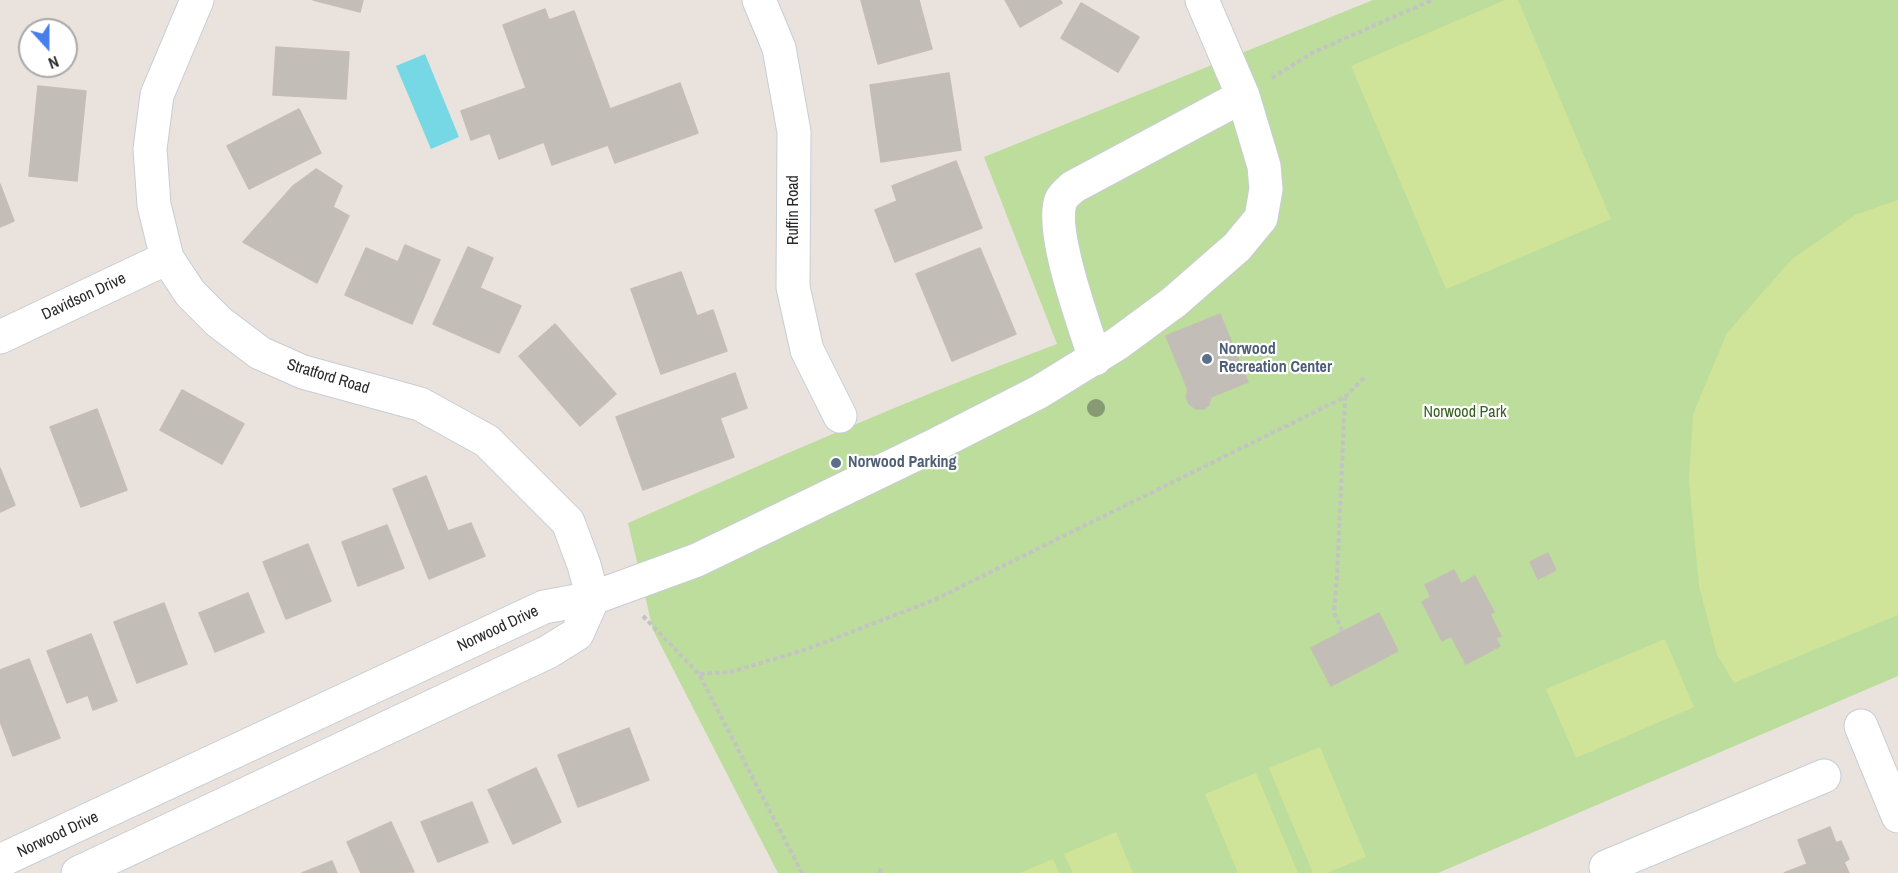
<!DOCTYPE html>
<html>
<head>
<meta charset="utf-8">
<style>
	body { margin:0 }
	#map { position:relative; width:1898px; height:873px; overflow:hidden; background:#eae2dc; font-family:"Archivo Narrow",sans-serif }
	canvas { display:block }
	.north { position:absolute; left:18px; top:18px; width:60px; height:60px; box-sizing:border-box; background:#fff; border:2px solid #a9a9a9; border-radius:50%; rotate:159deg; font-size:16px; font-weight:700; line-height:24px; text-align:center; color:#292929 }
	.north::after { content:''; display:block; margin:auto; width:21px; height:27px; background:#477eec; clip-path:polygon(50% 0,100% 100%,50% 72%,0 100%) }
</style>
</head>
<body>
<div id="map">
<canvas width="1898" height="873"></canvas>
<div class="north">N</div>
</div>
<script>
const context = document.querySelector('canvas').getContext('2d');
context.lineJoin = 'round';
function paint(path, color) { context.fillStyle = color; context.fill(path, 'evenodd'); }
function stroke(path, color, width, dash) { context.strokeStyle = color; context.lineWidth = width; context.lineCap = dash ? 'butt' : 'round'; context.setLineDash(dash || []); context.stroke(path); }
function label(font, color, halo, rows, align = 'center') {
  context.font = font + ' "Archivo Narrow",sans-serif'; context.lineWidth = 4.5; context.setLineDash([]); context.textBaseline = 'middle'; context.strokeStyle = halo; context.fillStyle = color; for (const [text, x, y, turn = 0] of rows) {
    context.save(); context.translate(x, y); context.rotate((+turn || 0) * Math.PI / 180); context.textAlign = isNaN(turn) ? turn : align; if (halo) context.strokeText(text, 0, 0); context.fillText(text, 0, 0); context.restore();
  }
}
const green = new Path2D(`
	M1373,0H1898V676L1438,873H778L653,630L628,523C770,461 911,398 1057,344L984,157Z`);
const pitch = new Path2D(`
	M1505,0H1518L1611,219L1446,289L1351,66Z
	M1898,200V615L1734,683L1717,655L1699,586L1689,481L1693,414L1727,333L1791,260L1855,215Z
	M1665,639L1694,707L1576,758L1546,689Z
	M1320,747L1366,857L1327,873H1313L1269,768Z
	M1256,773L1298,873H1238L1205,794Z
	M1116,832L1133,873H1073L1064,854Z
	M1053,859L1059,873H1020Z`);
const water = new Path2D(`
	M425,54L459,137L431,149L396,66Z`);
const building = new Path2D(`
	M313,0H363L360,12Z
	M861,0H919L932,49L878,64Z
	M1005,0H1060L1062,3L1020,27Z
	M1081,3L1139,37L1118,72L1061,38Z
	M545,9L549,20L574,11L610,109L680,83L698,133L615,163L608,145L552,165L544,142L499,159L490,133L471,140L461,111L526,88L503,25Z
	M276,47L349,52L346,99L273,95Z
	M949,73L961,150L881,162L870,85Z
	M38,86L86,91L77,181L29,176Z
	M299,109L321,153L249,189L227,146Z
	M956,161L982,228L895,262L875,210L897,201L892,186Z
	M316,169L342,186L333,207L349,216L317,283L243,242L293,186Z
	M0,184L14,221L0,227Z
	M405,245L440,260L412,324L345,295L366,248L398,262Z
	M468,247L493,258L480,288L521,306L499,353L433,324Z
	M980,248L1016,334L952,361L916,274Z
	M681,272L697,316L713,310L727,351L661,374L631,289Z
	M1220,314L1248,382L1211,397L1209,405L1204,409H1196L1189,404L1186,397L1188,390L1166,336Z
	M555,324L616,394L580,426L519,356Z
	M735,373L747,408L720,418L734,457L643,490L616,417Z
	M182,390L244,424L222,464L160,430Z
	M97,409L127,490L81,507L50,427Z
	M0,468L15,505L0,512Z
	M426,476L448,531L471,523L485,556L429,579L393,489Z
	M387,525L404,568L358,586L342,542Z
	M308,544L331,601L286,619L263,562Z
	M1548,553L1556,570L1538,579L1530,562Z
	M1454,570L1461,584L1475,576L1494,612L1490,614L1501,636L1496,638L1500,646L1466,664L1451,636L1442,641L1422,602L1431,597L1425,585Z
	M248,593L264,632L215,652L199,613Z
	M164,603L187,664L137,683L114,622Z
	M1379,613L1398,651L1331,686L1311,648Z
	M91,634L117,701L93,710L88,695L67,703L47,651Z
	M29,659L60,738L13,756L0,721V670Z
	M629,728L649,780L578,807L558,755Z
	M536,768L561,822L513,844L488,790Z
	M472,802L488,842L438,862L421,822Z
	M391,822L414,872L361,873L347,842Z
	M1830,827L1836,843L1841,841L1849,859L1844,862L1849,873H1784L1807,864L1798,840Z
	M332,861L337,873H302Z`);
const path = new Path2D(`
	M1272,78L1312,53L1432,0
	M643,616L699,674
	M1342,631L1334,612L1337,576L1345,398
	M802,873L699,674L731,672L807,649L934,600L1345,397L1365,377
	M880,873L881,866`);
const minor = new Path2D(`
	M197,0L157,95L150,149L154,205L167,258L190,293L219,322L260,353L303,372L420,404L487,441L568,522L584,565L593,598
	M759,0L779,48L794,132L793,287L807,350L840,416
	M0,337L167,258
	M1095,359C1085,326 1049,231 1061,200C1063,195 1069,191 1073,187L1243,96
	M1861,726L1898,816
	M0,861L544,607L593,598L697,560L935,445L1039,392L1117,344L1174,302L1237,247L1261,218L1266,189L1264,166L1243,96L1202,0
	M78,873L548,652L577,634L593,598
	M1608,873L1606,867L1824,776`);
const trees = [
	[1096,408]
];
const markers = [
	[1207,359,6,"#5c6f8a"],
	[836,463,6,"#5c6f8a"]
];
const streetNames = [
	["Ruffin Road",794,210,-90],
	["Davidson Drive",84,297,-25],
	["Stratford Road",328,377,17],
	["Norwood Drive",498,629,-25],
	["Norwood Drive",58,835,-25]
];
const serviceNames = [
	["Norwood",1219,350],
	["Recreation Center",1219,368],
	["Norwood Parking",848,463]
];
const parkNames = [
	["Norwood Park",1465,413]
];
paint(green, '#bcdd9c');
paint(pitch, '#cfe498');
paint(water, '#76d8e5');
paint(building, '#c3bdb7');
stroke(building, '#c5bdb6', 1.5);
stroke(minor, '#c7cdd6', 35);
stroke(path, '#c3c3c3', 4, [4.5, 3]);
stroke(minor, '#fff', 33);
context.fillStyle = '#879a74';
for (const [x, y] of trees) { context.beginPath(); context.arc(x, y, 9, 0, 2 * Math.PI); context.fill(); }
for (const [x, y, r, color] of markers) { const dot = new Path2D(); dot.arc(x, y, r, 0, 2 * Math.PI); context.fillStyle = color; context.fill(dot); stroke(dot, '#fff', 2); }
label('16px', '#292929', '#fff', streetNames);
label('bold 16px', '#4e5e75', '#fff', serviceNames, 'left');
label('16px', '#36601f', '#fff', parkNames);
</script>
</body>
</html>
